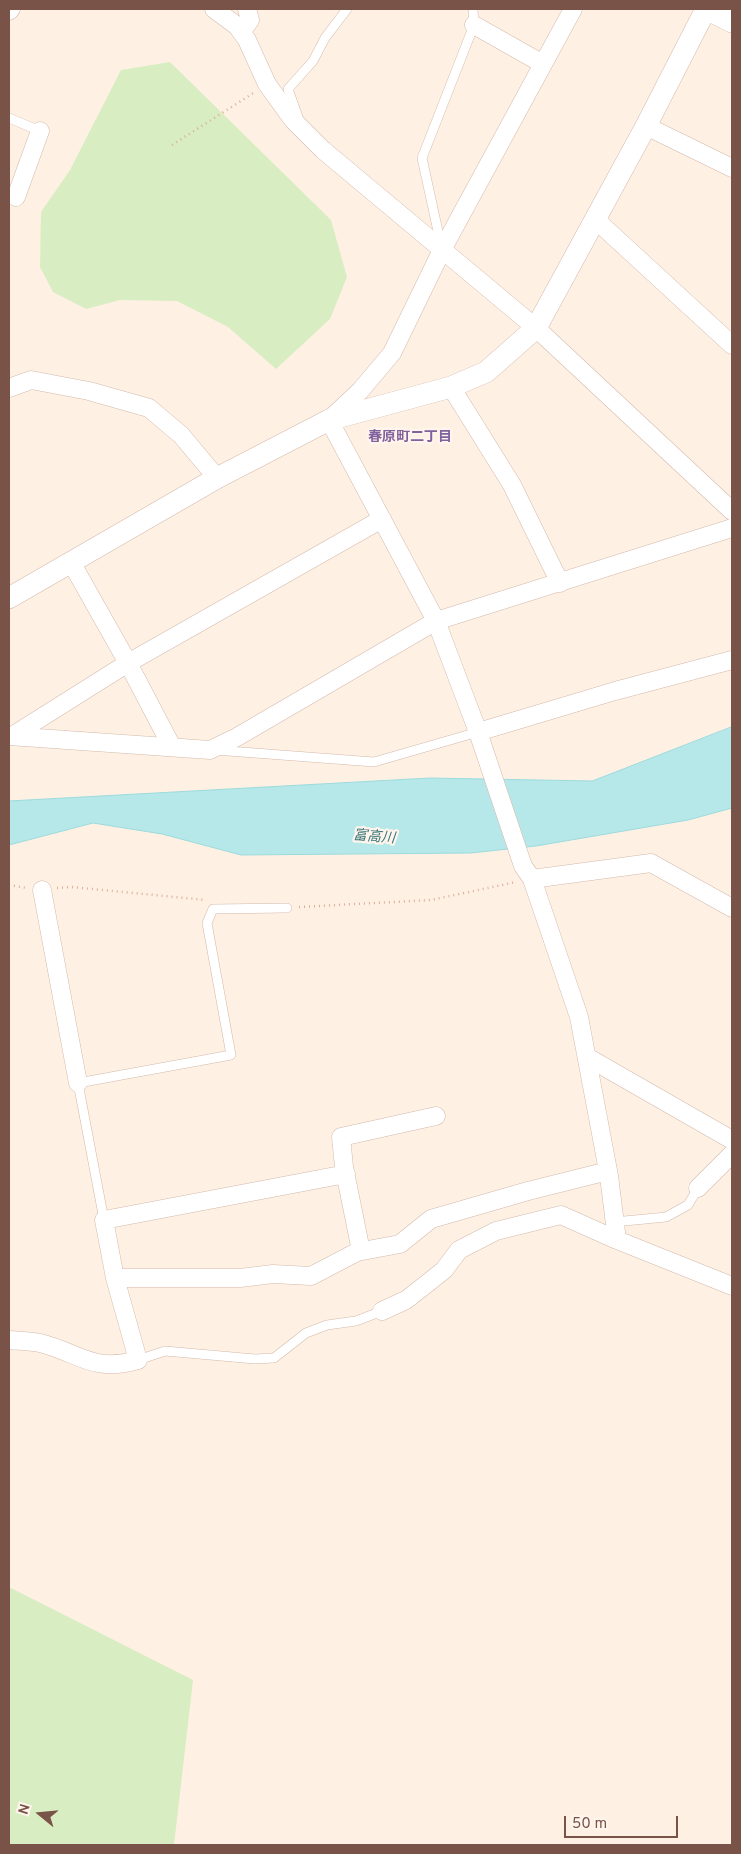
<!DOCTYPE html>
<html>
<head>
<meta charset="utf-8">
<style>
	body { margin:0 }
	#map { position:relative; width:741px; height:1854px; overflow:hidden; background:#fef1e4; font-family:Overpass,sans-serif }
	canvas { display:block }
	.frame { position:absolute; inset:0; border:10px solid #795347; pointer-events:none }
	.north { position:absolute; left:15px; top:1789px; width:50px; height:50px; -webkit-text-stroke:4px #fff5ec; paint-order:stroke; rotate:287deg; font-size:14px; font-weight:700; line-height:20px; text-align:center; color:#795347 }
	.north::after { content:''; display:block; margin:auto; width:18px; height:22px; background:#795347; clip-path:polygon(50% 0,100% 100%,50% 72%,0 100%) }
	.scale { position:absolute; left:564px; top:1816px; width:114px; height:22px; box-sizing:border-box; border:2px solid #795347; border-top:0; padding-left:6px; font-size:15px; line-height:18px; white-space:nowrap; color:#795347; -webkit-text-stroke:4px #fff5ec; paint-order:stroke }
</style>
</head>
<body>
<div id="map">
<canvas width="741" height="1854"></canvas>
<div class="frame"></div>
<div class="north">N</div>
<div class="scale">50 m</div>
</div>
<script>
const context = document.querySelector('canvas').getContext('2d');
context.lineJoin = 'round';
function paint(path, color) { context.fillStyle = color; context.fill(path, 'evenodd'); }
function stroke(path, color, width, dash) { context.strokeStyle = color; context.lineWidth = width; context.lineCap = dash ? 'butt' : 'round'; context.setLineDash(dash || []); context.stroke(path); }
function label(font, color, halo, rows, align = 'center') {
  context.font = font + ' Overpass,"Noto Sans JP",sans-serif'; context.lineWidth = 4.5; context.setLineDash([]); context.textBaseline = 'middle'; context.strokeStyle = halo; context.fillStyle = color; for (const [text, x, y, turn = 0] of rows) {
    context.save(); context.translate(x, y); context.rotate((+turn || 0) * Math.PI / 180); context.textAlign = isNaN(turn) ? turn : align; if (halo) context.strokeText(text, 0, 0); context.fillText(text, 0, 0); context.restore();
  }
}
const green = new Path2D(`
	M170,62L331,220L347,277L330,319L276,369L228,327L177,301L120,300L86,309L53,292L40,267L41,212L70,170L121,70Z
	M9,1587L193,1680L174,1845H9Z`);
const water = new Path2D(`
	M732,727V808L688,820L536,846L471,853L241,855L162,834L93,823L9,845V801L430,778L592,781Z`);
const path = new Path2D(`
	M172,145L255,92
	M9,885L27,888
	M57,888L71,887L206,900
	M299,907L431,900L516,882`);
const service = new Path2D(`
	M298,117L288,89L313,61L325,38L347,9
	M9,118L40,131
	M441,245L422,158L474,25L473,9
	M215,750L374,762L478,732
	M104,1220L78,1083L231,1055L207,923L213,909L287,908
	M614,1222L666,1217L688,1205L698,1188
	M138,1360L165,1351L255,1359L274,1358L306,1333L327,1325L356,1321L382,1311`);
const minor = new Path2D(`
	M214,9L237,26L247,40L267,84L293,120L323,150L536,328L732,511
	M573,9L442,250L392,353L360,391L329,420L436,621L478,732L523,866L532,879L579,1017L609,1176L617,1240
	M9,11L11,9
	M474,25L543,64
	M241,32L250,20L247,9
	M646,126L732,168
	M16,197L40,131
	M596,220L732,345
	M451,387L512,485L560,583
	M9,388L31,380L89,391L149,408L181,435L217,478
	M71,562L128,663L172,747
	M478,732L615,691L732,660
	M9,736L210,750L237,737L436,621L732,528
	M12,736L128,663L382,519
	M532,879L651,863L732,908
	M42,890L78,1083
	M587,1057L732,1140
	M698,1188L732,1154
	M361,1251L344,1167L341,1137L436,1116
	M115,1278H240L273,1274L311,1276L357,1252L400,1244L431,1219L528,1191L608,1171
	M382,1311L406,1300L429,1282L444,1270L459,1250L496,1231L561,1215L617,1240L732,1286
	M9,1340C19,1341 30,1341 40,1343C80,1353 92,1373 138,1360L115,1278L104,1220L346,1174`);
const tertiary = new Path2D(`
	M9,598L217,478L329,420L451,387L486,372L536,328L646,126L706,9L732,22`);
const neighbourhoodNames = [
	["春原町二丁目",410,438]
];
const waterNames = [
	["富高川",374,838,5]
];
paint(green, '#d8edc1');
paint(water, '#b6e8ea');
stroke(water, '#9cdadc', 1);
stroke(service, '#d3b9ab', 10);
stroke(minor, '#d3b9ab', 19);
stroke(tertiary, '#d3b9ab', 22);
stroke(path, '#dbad9c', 2.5, [1, 4]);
stroke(service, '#fff', 9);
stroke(minor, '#fff', 18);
stroke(tertiary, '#fff', 21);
label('bold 14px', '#82629d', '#fff5ec', neighbourhoodNames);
label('italic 14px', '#367578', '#fff5ec', waterNames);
</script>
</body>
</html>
